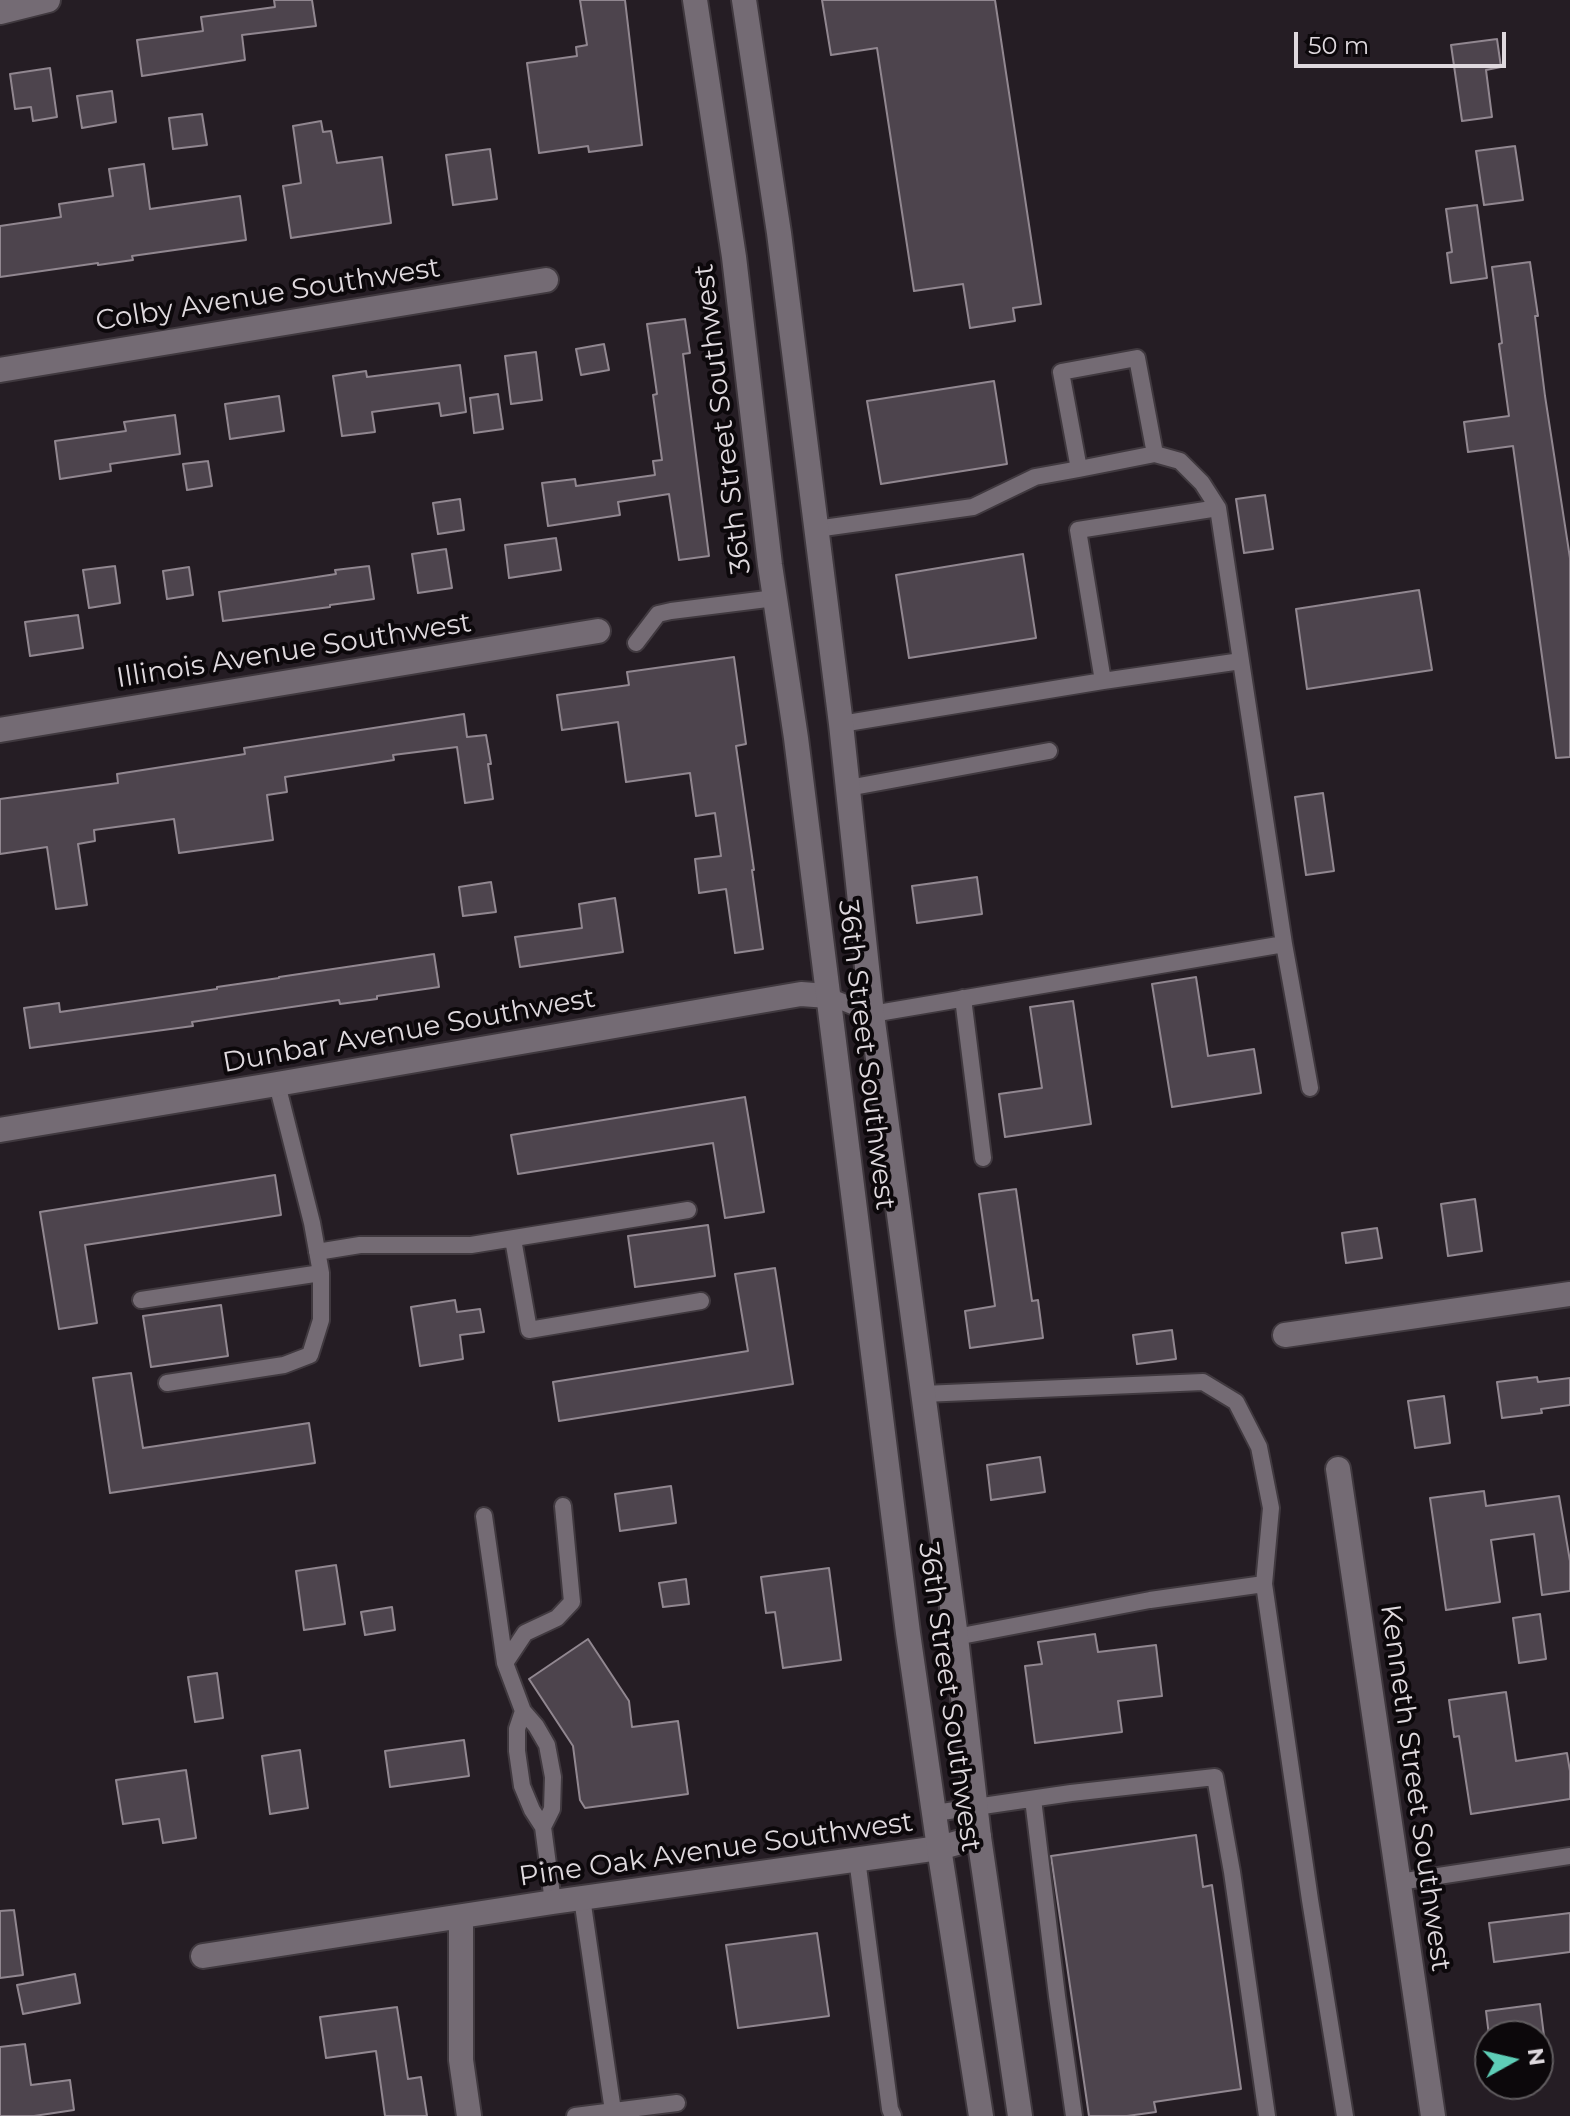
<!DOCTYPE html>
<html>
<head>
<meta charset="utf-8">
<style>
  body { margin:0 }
  #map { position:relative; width:1570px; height:2116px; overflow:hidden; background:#251d24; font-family:Montserrat,sans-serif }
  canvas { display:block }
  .north { position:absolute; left:1474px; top:2020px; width:80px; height:80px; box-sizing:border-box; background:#0c080b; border:2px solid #605c5f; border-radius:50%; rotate:82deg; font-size:22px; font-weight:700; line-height:32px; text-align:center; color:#dfd9de }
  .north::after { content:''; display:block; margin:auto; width:28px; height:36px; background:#5eceb7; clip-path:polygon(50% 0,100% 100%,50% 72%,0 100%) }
  .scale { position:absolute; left:1294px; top:32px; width:212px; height:36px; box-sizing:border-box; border:4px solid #dfd9de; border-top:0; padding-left:10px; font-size:24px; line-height:28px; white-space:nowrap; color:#dfd9de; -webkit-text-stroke:6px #0c080b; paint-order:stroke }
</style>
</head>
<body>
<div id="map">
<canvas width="1570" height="2116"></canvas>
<div class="north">N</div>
<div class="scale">50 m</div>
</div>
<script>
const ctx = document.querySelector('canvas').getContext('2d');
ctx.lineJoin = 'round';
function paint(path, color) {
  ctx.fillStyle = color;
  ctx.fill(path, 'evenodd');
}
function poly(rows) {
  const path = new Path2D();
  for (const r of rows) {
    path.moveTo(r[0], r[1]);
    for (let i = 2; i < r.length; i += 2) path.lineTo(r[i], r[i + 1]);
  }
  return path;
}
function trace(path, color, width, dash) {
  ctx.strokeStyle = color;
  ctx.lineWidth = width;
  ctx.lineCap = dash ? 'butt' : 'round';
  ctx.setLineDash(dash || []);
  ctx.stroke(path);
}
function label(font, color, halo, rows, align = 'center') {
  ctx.font = font + ' Montserrat,sans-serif';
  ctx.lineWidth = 8;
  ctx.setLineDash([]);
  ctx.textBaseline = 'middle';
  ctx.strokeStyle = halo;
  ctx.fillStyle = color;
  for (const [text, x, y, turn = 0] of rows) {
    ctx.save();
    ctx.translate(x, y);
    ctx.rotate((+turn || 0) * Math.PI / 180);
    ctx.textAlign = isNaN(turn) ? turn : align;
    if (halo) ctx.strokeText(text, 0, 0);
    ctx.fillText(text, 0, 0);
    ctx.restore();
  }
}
const building = poly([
  [274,0,312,0,316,26,242,35,245,60,142,76,137,40,203,31,201,17,275,7,274,0],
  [580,0,625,0,642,145,589,152,588,146,539,153,527,63,577,56,576,47,587,45,580,0],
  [822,0,995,0,1041,304,1013,308,1015,321,970,328,963,284,914,291,877,48,831,55,822,0],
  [1497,39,1501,67,1486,70,1492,117,1462,121,1451,45,1497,39],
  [50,68,57,117,33,121,31,107,15,109,10,74,50,68],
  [112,91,116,122,82,128,77,96,112,91],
  [202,114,207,145,173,149,169,118,202,114],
  [321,121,323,132,331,131,337,163,382,157,391,223,291,238,283,186,301,183,293,126,321,121],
  [1515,146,1523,200,1484,205,1476,151,1515,146],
  [490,149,497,199,453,205,446,155,490,149],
  [144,164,150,209,240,196,246,240,132,256,133,260,98,265,98,263,0,277,0,226,61,217,59,204,113,196,109,169,144,164],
  [1477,205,1487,278,1451,283,1447,253,1452,252,1446,209,1477,205],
  [1530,262,1538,316,1535,316,1545,396,1570,558,1570,757,1556,758,1513,446,1468,452,1464,422,1509,416,1499,344,1502,343,1492,267,1530,262],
  [685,319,690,353,683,354,709,556,679,560,669,494,618,502,620,515,548,526,542,483,575,479,576,486,655,475,653,461,662,460,653,395,657,394,647,324,685,319],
  [604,344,609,370,581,375,576,349,604,344],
  [536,352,542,400,511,404,505,356,536,352],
  [460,365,466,412,441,416,439,403,372,412,375,432,342,436,333,376,366,371,367,377,460,365],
  [994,381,1007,464,881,484,867,401,994,381],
  [498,394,503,429,474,433,470,398,498,394],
  [279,396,284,431,230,439,225,404,279,396],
  [175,415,180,454,110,464,111,471,60,479,55,441,126,431,124,422,175,415],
  [208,461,212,486,187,490,183,464,208,461],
  [1265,495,1273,549,1244,553,1236,499,1265,495],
  [460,499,464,530,438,534,433,503,460,499],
  [556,538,561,570,509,578,505,545,556,538],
  [446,549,452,588,418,593,412,554,446,549],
  [1023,554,1036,638,909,658,896,575,1023,554],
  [115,566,120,603,89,608,83,570,115,566],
  [369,566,374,599,330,605,330,607,223,621,219,592,336,574,335,570,369,566],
  [189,567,193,595,167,599,163,571,189,567],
  [1419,590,1432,670,1307,689,1296,609,1419,590],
  [78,615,83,648,30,656,25,622,78,615],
  [734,657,746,744,736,746,754,870,752,870,763,949,735,953,726,889,699,893,695,859,721,856,715,813,696,816,690,773,626,782,618,722,562,730,557,695,629,685,627,672,734,657],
  [464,714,467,737,486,735,491,764,488,764,493,799,465,803,457,747,393,755,394,760,285,777,287,792,267,795,273,840,179,853,174,819,94,830,95,841,78,844,87,905,56,909,47,847,0,854,0,799,118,783,117,774,245,754,244,748,464,714],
  [1323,793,1334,871,1306,875,1295,797,1323,793],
  [977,877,982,914,917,923,912,886,977,877],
  [491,882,496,912,463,916,459,887,491,882],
  [615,898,623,952,520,967,515,937,582,928,579,904,615,898],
  [434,954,439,987,377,996,377,999,340,1004,339,1000,258,1012,192,1022,193,1026,30,1048,24,1008,59,1003,60,1012,217,989,217,987,279,978,279,977,434,954],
  [1196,977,1208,1056,1254,1049,1261,1093,1172,1107,1152,984,1196,977],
  [1073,1001,1091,1124,1005,1137,999,1094,1042,1088,1030,1007,1073,1001],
  [745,1097,764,1212,725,1218,713,1143,518,1174,511,1135,745,1097],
  [275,1175,281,1215,85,1245,97,1323,59,1329,40,1212,275,1175],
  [1016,1189,1032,1301,1038,1300,1043,1338,970,1348,965,1311,995,1306,979,1194,1016,1189],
  [1475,1199,1482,1251,1448,1256,1441,1204,1475,1199],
  [708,1225,715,1276,635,1287,628,1236,708,1225],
  [1377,1228,1382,1258,1346,1263,1342,1233,1377,1228],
  [775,1268,793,1384,559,1421,553,1382,748,1351,735,1274,775,1268],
  [455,1300,457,1312,480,1309,484,1332,460,1335,463,1359,420,1366,411,1307,455,1300],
  [221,1305,228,1356,151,1367,143,1316,221,1305],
  [1172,1330,1176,1359,1137,1364,1133,1335,1172,1330],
  [131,1373,143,1448,309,1423,315,1463,110,1493,93,1378,131,1373],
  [1537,1377,1538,1382,1570,1378,1570,1405,1541,1409,1542,1413,1502,1418,1497,1382,1537,1377],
  [1444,1396,1450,1443,1415,1448,1408,1401,1444,1396],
  [1040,1457,1045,1492,991,1500,987,1465,1040,1457],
  [671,1486,676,1523,620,1531,615,1494,671,1486],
  [1484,1491,1486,1506,1559,1496,1570,1561,1570,1591,1542,1595,1534,1534,1491,1540,1500,1602,1446,1610,1430,1498,1484,1491],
  [336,1565,345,1624,304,1630,296,1571,336,1565],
  [829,1568,841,1660,783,1668,775,1612,766,1613,761,1577,829,1568],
  [686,1579,689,1604,663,1607,659,1583,686,1579],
  [392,1607,395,1630,365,1635,361,1612,392,1607],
  [1540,1614,1546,1659,1519,1663,1513,1618,1540,1614],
  [1095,1634,1098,1652,1156,1645,1162,1696,1118,1701,1122,1732,1035,1743,1025,1666,1042,1664,1038,1642,1095,1634],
  [588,1639,629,1701,632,1727,678,1721,688,1794,585,1808,580,1800,573,1746,529,1679,588,1639],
  [217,1673,223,1718,195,1722,188,1677,217,1673],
  [1506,1692,1516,1761,1567,1753,1570,1771,1570,1799,1471,1814,1459,1736,1454,1737,1449,1700,1506,1692],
  [464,1740,469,1776,390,1787,385,1751,464,1740],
  [300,1750,308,1808,270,1814,262,1756,300,1750],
  [186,1770,196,1838,163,1843,159,1819,123,1824,116,1780,186,1770],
  [1196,1835,1203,1887,1212,1885,1241,2089,1154,2102,1156,2112,1127,2116,1089,2116,1051,1856,1196,1835],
  [14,1910,23,1975,0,1978,0,1911,14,1910],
  [1570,1913,1570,1952,1494,1962,1489,1923,1570,1913],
  [817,1933,829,2016,738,2028,726,1945,817,1933],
  [75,1974,80,2003,23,2014,17,1985,75,1974],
  [1540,2004,1544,2036,1489,2036,1486,2011,1540,2004],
  [397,2007,408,2079,421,2077,427,2116,385,2116,376,2051,326,2058,320,2017,397,2007],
  [25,2044,31,2085,70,2080,74,2110,34,2116,0,2116,0,2047,25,2044]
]);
paint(building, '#4d444d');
trace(building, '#918790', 2);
const lane = poly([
  [1155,454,1180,461,1202,483,1218,508],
  [816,529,973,507,1035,477,1079,469,1155,454,1137,358,1061,372,1079,469],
  [636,643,658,614,671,611,775,598],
  [1241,661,1284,944],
  [841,724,1103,681,1241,661,1218,508,1078,530,1103,681],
  [848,788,1049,751],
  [828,996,872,1014,1284,944,1310,1088],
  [963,998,983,1158],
  [513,1239,529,1330,701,1301],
  [317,1252,360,1245,471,1245,688,1210],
  [141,1300,321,1273],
  [167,1383,284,1365,310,1355,321,1320,321,1273,312,1223,277,1084],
  [923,1394,1203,1382,1236,1402,1259,1447,1271,1508,1264,1584],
  [484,1516,505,1663,523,1711],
  [956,1637,1150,1600,1264,1584,1310,1900,1345,2116],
  [505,1663,525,1633,557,1618,572,1602,563,1506],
  [1033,1799,1057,1996,1074,2116],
  [935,1813,1071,1793,1215,1777,1232,1872,1267,2116],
  [543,1827,552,1809,553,1777,547,1745,536,1726,523,1711,517,1729,517,1751,522,1786,532,1810,543,1827,553,1902],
  [857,1859,890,2109,893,2116],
  [1399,1882,1570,1856],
  [582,1898,613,2111],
  [575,2116,677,2103]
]);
const street = poly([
  [0,12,48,0],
  [0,370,546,280],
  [0,730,598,631],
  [0,1130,277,1084,801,994,828,996],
  [1285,1335,1570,1294],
  [1338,1469,1433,2116],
  [461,1918,461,2060,469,2116],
  [203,1956,553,1902,939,1848,979,1837]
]);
const secondary = poly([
  [695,0,734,257,770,565,796,738,908,1633,939,1848,981,2116],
  [744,0,779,233,841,724,872,1014,956,1637,979,1837,1020,2116]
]);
trace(lane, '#40393f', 20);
trace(street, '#40393f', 28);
trace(secondary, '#40393f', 28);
trace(lane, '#746b74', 16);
trace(street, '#746b74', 24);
trace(secondary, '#746b74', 24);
label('28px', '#dfd9de', '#0c080b', [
  ["Colby Avenue Southwest",268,295,-9],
  ["36th Street Southwest",723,419,-97],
  ["Illinois Avenue Southwest",294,651,-9],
  ["Dunbar Avenue Southwest",409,1031,-10],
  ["36th Street Southwest",866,1055,83],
  ["36th Street Southwest",949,1697,82],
  ["Kenneth Street Southwest",1415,1788,82],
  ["Pine Oak Avenue Southwest",716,1850,-8]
]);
</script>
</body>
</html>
